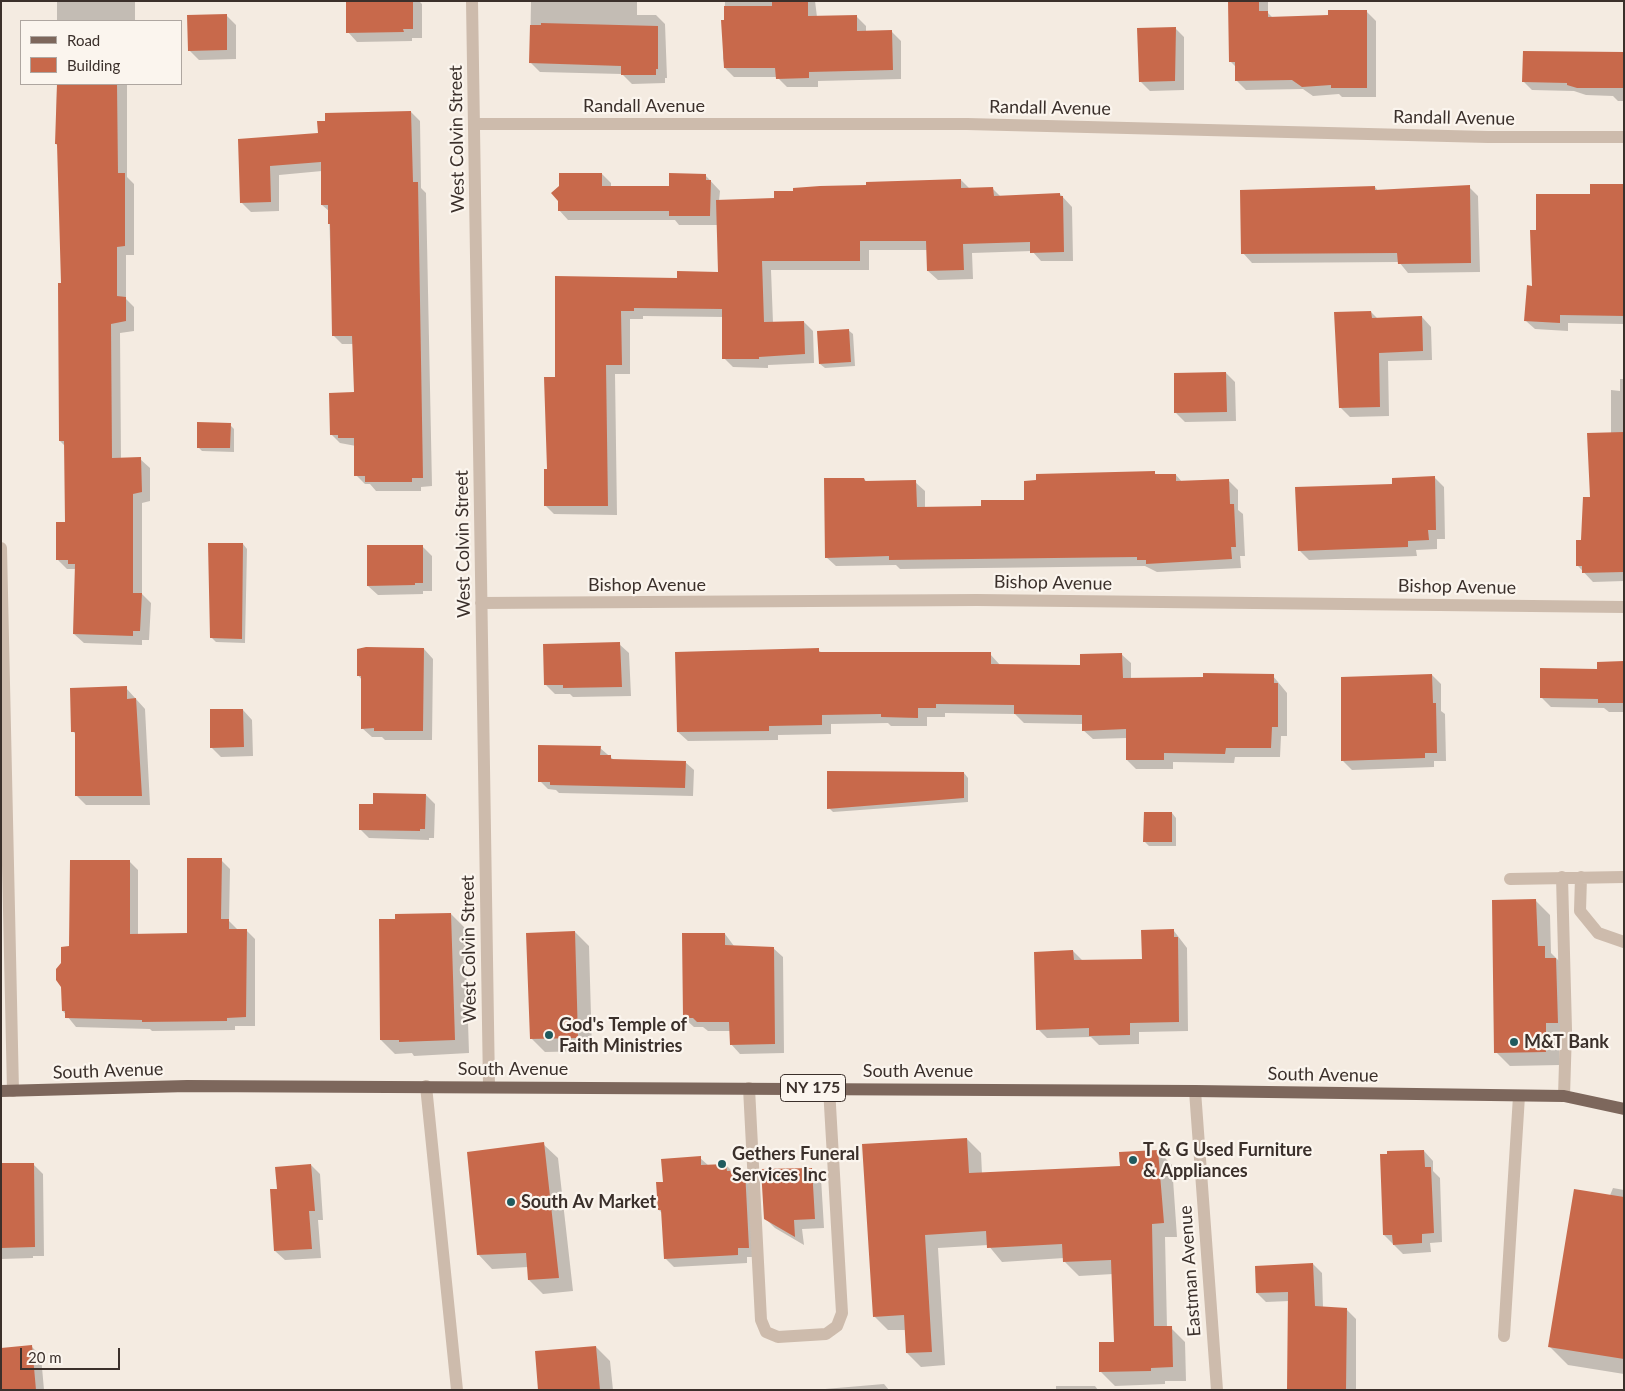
<!DOCTYPE html>
<html>
<head>
<meta charset="utf-8">
<style>
  body { margin:0 }
  #map { position:relative; width:1625px; height:1391px; overflow:hidden; background:#f4ebe1; font-family:Lato,sans-serif }
  canvas { display:block }
  .frame { position:absolute; inset:0; border:2px solid #3b302b; pointer-events:none }
  .legend { position:absolute; left:20px; top:20px; width:162px; height:65px; box-sizing:border-box; background:#fbf5ee; border:1px solid #aea6a0; margin:0; padding:6px 9px; list-style:none; font-size:15px; color:#3b302b }
  .legend li { display:flex; align-items:center; gap:10px; height:25px }
  .legend b { width:25px; border:1px solid #aea6a0 }
  .scale { position:absolute; left:20px; top:1348px; width:100px; height:22px; box-sizing:border-box; border:2px solid #3b302b; border-top:0; padding-left:6px; font-size:15px; line-height:18px; white-space:nowrap; color:#3b302b; -webkit-text-stroke:4px #fbf5ee; paint-order:stroke }
</style>
</head>
<body>
<div id="map">
<canvas width="1625" height="1391"></canvas>
<div class="frame"></div>
<ul class="legend">
<li><b style="height:6px;background:#7d675c"></b>Road</li>
<li><b style="height:14px;background:#c8694b"></b>Building</li>
</ul>
<div class="scale">20 m</div>
</div>
<script>
const ctx = document.querySelector('canvas').getContext('2d');
ctx.lineJoin = 'round';
function paint(path, color) {
  ctx.fillStyle = color;
  ctx.fill(path, 'evenodd');
}
function poly(rows) {
  const path = new Path2D();
  for (const r of rows) {
    path.moveTo(r[0], r[1]);
    for (let i = 2; i < r.length; i += 2) path.lineTo(r[i], r[i + 1]);
  }
  return path;
}
function trace(path, color, width, dash) {
  ctx.strokeStyle = color;
  ctx.lineWidth = width;
  ctx.lineCap = dash ? 'butt' : 'round';
  ctx.setLineDash(dash || []);
  ctx.stroke(path);
}
function label(font, color, halo, rows, align = 'center') {
  ctx.font = font + ' Lato,sans-serif';
  ctx.lineWidth = 4.5;
  ctx.setLineDash([]);
  ctx.textBaseline = 'middle';
  ctx.strokeStyle = halo;
  ctx.fillStyle = color;
  for (const [text, x, y, turn = 0] of rows) {
    ctx.save();
    ctx.translate(x, y);
    ctx.rotate((+turn || 0) * Math.PI / 180);
    ctx.textAlign = isNaN(turn) ? turn : align;
    if (halo) ctx.strokeText(text, 0, 0);
    ctx.fillText(text, 0, 0);
    ctx.restore();
  }
}
paint(poly([
  [57,1,135,1,135,21,57,21],
  [357,1,419,1,422,4,422,38,412,38,412,41,357,42,348,32],
  [531,1,637,1,637,15,656,15,665,24,667,78,665,78,665,83,632,84,622,74,540,72,530,62],
  [725,1,815,1,817,17,857,17,866,26,866,32,892,32,901,41,901,79,818,81,818,87,787,87,777,77,734,77,725,68,723,58],
  [1229,1,1268,1,1268,13,1273,18,1329,16,1366,11,1376,21,1376,97,1342,97,1339,94,1313,96,1303,89,1246,90,1237,81,1237,68,1230,61],
  [226,15,236,25,236,59,199,60,189,50],
  [1175,28,1184,37,1184,90,1150,91,1140,81],
  [1624,53,1624,101,1618,101,1613,96,1586,95,1574,91,1532,90,1523,81],
  [57,84,127,84,127,177,134,184,134,255,126,255,126,299,134,307,134,331,120,333,121,459,140,459,150,468,150,501,142,503,142,594,151,603,149,640,142,640,142,645,84,643,74,634,76,569,67,569,58,560,67,523,65,446,60,441,62,285,58,146,56,144],
  [411,112,420,121,421,188,426,193,432,486,421,487,421,491,376,491,370,484,365,484,356,475,356,446,340,443,331,434,355,394,354,344,342,344,333,335,329,211,322,205,322,171,279,175,279,211,251,212,242,203,240,140,319,134],
  [602,174,611,183,611,187,670,187,706,176,720,191,719,201,775,199,961,180,970,189,993,189,1001,197,1060,194,1072,207,1073,261,1041,261,1032,251,972,253,973,279,938,280,928,271,928,250,869,250,869,270,771,270,773,323,804,322,813,331,814,363,768,365,768,368,733,367,724,358,724,317,643,316,643,319,630,319,630,374,615,374,617,515,554,514,545,505,556,378,556,277,678,279,719,273,718,225,679,225,675,220,568,220,559,210],
  [1624,185,1624,324,1568,323,1568,331,1535,329,1526,321,1533,287,1537,231,1591,195],
  [1375,187,1378,191,1469,187,1478,196,1480,272,1408,273,1399,262,1252,263,1243,253],
  [1371,312,1378,319,1422,317,1431,327,1432,360,1388,361,1389,416,1350,417,1340,407],
  [848,330,853,334,855,366,825,368,820,364],
  [1226,373,1235,382,1236,421,1185,422,1176,413],
  [1620,379,1624,379,1624,581,1593,582,1578,566,1591,498,1611,434,1611,390,1620,391],
  [230,425,234,429,234,452,202,451,198,447],
  [1154,472,1157,476,1176,475,1182,482,1228,480,1238,490,1238,510,1243,514,1245,556,1240,556,1241,568,1157,572,1145,566,900,569,896,565,836,566,826,557,864,479,868,483,915,482,925,491,925,508,982,508,1025,501],
  [1434,477,1444,487,1445,539,1437,539,1437,549,1416,550,1417,556,1309,560,1300,551,1393,485],
  [243,544,247,549,245,643,216,642,211,637],
  [422,546,432,556,432,591,423,591,423,594,378,595,368,586],
  [619,644,629,653,631,696,573,697,570,694,555,694,546,685],
  [424,649,433,659,432,740,385,740,382,737,372,737,362,728,362,680,358,675],
  [818,650,822,653,990,654,1000,665,1082,666,1121,654,1131,663,1131,679,1273,676,1287,693,1287,736,1281,736,1280,757,1235,757,1234,763,1173,762,1173,769,1136,769,1127,760,1127,738,1093,739,1083,730,1083,724,1024,723,1015,714,945,713,945,717,927,717,927,726,891,726,888,723,831,724,831,734,778,735,778,740,688,741,678,732],
  [1624,661,1624,712,1609,712,1604,708,1551,707,1542,698],
  [1432,675,1441,684,1441,711,1445,714,1446,761,1434,761,1434,767,1352,770,1343,761],
  [126,688,145,709,150,805,86,805,76,795,76,735,73,731],
  [243,710,252,720,253,756,221,757,211,747],
  [600,748,614,760,685,762,694,770,693,796,559,793,556,790,548,789,540,781],
  [964,773,968,778,968,802,833,812,829,808],
  [426,795,435,804,434,838,429,838,429,840,369,838,360,829,374,805],
  [1172,813,1176,818,1176,846,1149,846,1144,841],
  [221,860,230,869,229,921,237,929,246,930,255,939,255,1026,235,1026,235,1030,152,1031,150,1029,76,1027,63,1011,70,948,129,861,138,870,138,935,189,935],
  [1536,901,1550,915,1551,953,1559,961,1571,1036,1559,1036,1560,1065,1510,1066,1496,1052],
  [451,914,465,928,469,1053,414,1056,412,1053,395,1054,381,1040,396,920],
  [1174,931,1187,948,1188,1031,1139,1032,1139,1044,1099,1045,1091,1037,1047,1038,1038,1029,1073,951,1082,960,1143,960],
  [575,932,589,946,592,1051,545,1052,531,1038],
  [725,934,734,946,773,948,783,957,784,1053,740,1054,731,1044,731,1031,708,1031,703,1027,694,1027,684,1018],
  [967,1139,981,1153,982,1174,1121,1168,1158,1151,1172,1165,1177,1237,1165,1237,1167,1328,1171,1328,1185,1342,1186,1381,1165,1381,1165,1384,1115,1386,1101,1372,1115,1343,1113,1274,1079,1276,1065,1262,1064,1258,1002,1262,988,1245,938,1248,945,1365,921,1367,907,1353,906,1330,888,1330,874,1316],
  [543,1144,558,1158,573,1291,543,1294,529,1280,528,1267,492,1269,478,1254],
  [1424,1151,1433,1161,1433,1171,1440,1178,1442,1242,1430,1243,1431,1252,1403,1254,1384,1235],
  [700,1158,709,1166,726,1165,733,1172,745,1171,754,1181,758,1257,747,1257,747,1263,674,1267,665,1258,662,1213,659,1210,664,1183],
  [1,1164,33,1164,43,1174,44,1256,33,1256,33,1258,1,1259],
  [311,1165,320,1174,323,1220,318,1220,321,1258,285,1260,275,1251,278,1190],
  [811,1169,821,1178,824,1228,802,1229,804,1245,775,1228,765,1218],
  [1613,1188,1624,1190,1624,1374,1568,1365,1549,1346],
  [1313,1264,1322,1273,1323,1308,1347,1310,1356,1319,1356,1390,1288,1390,1289,1301,1266,1302,1257,1293],
  [32,1347,41,1356,44,1390,1,1390],
  [596,1347,610,1361,613,1390,540,1390],
  [884,1384,889,1390,825,1390,825,1389],
  [1056,1386,1095,1386,1098,1390,1056,1390]
]), '#0003');
paint(poly([
  [346,1,413,1,413,29,403,29,404,32,346,33],
  [772,1,808,1,808,16,857,15,857,31,892,30,893,70,809,72,809,78,776,79,775,68,724,68,721,20,724,20,724,6,772,6],
  [1228,1,1259,1,1259,11,1268,11,1268,17,1328,15,1328,10,1367,10,1367,88,1331,88,1331,85,1302,87,1292,80,1235,81,1235,62,1229,62],
  [227,14,227,50,188,51,187,15],
  [541,23,658,26,658,69,656,69,656,75,621,75,621,66,529,63,530,25,541,25],
  [1176,27,1175,81,1139,82,1137,28],
  [1523,51,1624,52,1624,88,1577,88,1567,85,1567,83,1522,82],
  [57,84,117,84,118,173,125,173,125,246,117,247,117,296,126,297,126,321,111,324,112,458,141,457,142,492,133,494,133,593,142,593,140,631,133,631,133,636,73,634,75,564,68,564,68,560,56,560,56,522,65,522,64,441,59,441,58,283,61,283,57,144,55,144],
  [411,111,413,182,418,182,423,478,412,478,412,482,365,482,365,476,354,476,354,438,338,438,338,435,330,435,329,393,354,392,352,336,332,336,330,224,328,224,328,205,321,205,321,162,270,166,271,202,240,203,238,139,318,133,317,121,325,121,325,113],
  [559,173,602,173,602,186,669,186,669,173,706,174,706,180,711,180,710,216,669,216,669,211,558,211,558,201,551,193,559,186],
  [961,179,961,188,993,187,994,196,1060,193,1060,196,1063,196,1064,252,1030,253,1030,242,963,244,964,270,927,271,926,241,860,241,860,261,762,261,764,322,804,321,805,354,759,357,759,359,722,359,722,309,634,308,634,311,621,311,622,365,606,365,608,506,544,506,544,469,547,469,544,377,555,377,555,276,677,278,677,271,718,272,716,200,774,198,774,191,793,191,793,188,820,186,866,185,866,182],
  [1590,184,1624,184,1624,316,1560,315,1560,323,1524,321,1527,285,1532,286,1530,230,1536,230,1536,194,1590,194],
  [1470,185,1471,263,1398,264,1397,253,1241,254,1240,190,1375,186,1375,190],
  [1371,311,1372,318,1422,316,1423,351,1379,353,1380,407,1339,408,1334,312],
  [849,329,851,362,819,364,817,331],
  [1226,372,1227,412,1174,413,1174,373],
  [197,422,231,423,230,448,197,448],
  [1624,432,1624,572,1582,573,1582,566,1576,566,1576,540,1581,540,1583,497,1590,497,1587,433],
  [1155,471,1155,474,1176,474,1176,481,1229,479,1230,504,1234,504,1236,547,1231,547,1232,559,1146,564,1146,560,1137,560,1137,557,889,560,889,556,825,558,824,478,864,478,865,481,916,480,917,507,981,506,981,500,1024,500,1024,481,1036,480,1036,474],
  [1435,476,1436,530,1428,530,1429,540,1408,541,1408,547,1298,551,1295,487,1392,484,1392,478],
  [208,543,243,543,242,639,210,638],
  [367,545,423,545,423,583,415,583,415,585,367,586],
  [620,642,622,687,563,688,563,685,544,685,543,644],
  [366,647,424,648,423,731,374,731,374,728,361,729,361,676,357,676,357,649],
  [819,648,819,652,991,652,991,664,1080,665,1080,654,1122,653,1123,678,1203,677,1203,673,1274,674,1274,683,1278,683,1278,727,1272,727,1271,748,1226,748,1225,754,1164,753,1164,760,1126,760,1126,729,1082,731,1082,715,1014,714,1014,705,936,704,936,708,918,708,918,718,881,717,881,714,822,715,822,725,769,726,769,731,677,732,675,652],
  [1624,661,1624,703,1598,703,1598,699,1540,698,1540,668,1597,669,1597,662],
  [1432,674,1433,703,1436,703,1437,753,1425,753,1425,758,1341,761,1341,677],
  [127,686,127,699,136,698,142,796,75,796,75,732,71,732,70,688],
  [210,709,243,709,244,747,210,748],
  [538,745,601,746,600,755,611,755,611,759,686,761,685,788,550,785,550,782,538,782],
  [827,771,964,772,964,798,827,809],
  [373,793,426,794,425,829,420,829,420,831,359,830,359,804,373,804],
  [1144,812,1172,812,1172,842,1143,842],
  [187,858,222,858,221,919,229,919,229,929,247,929,246,1017,227,1018,227,1021,142,1022,142,1020,65,1018,65,1011,62,1011,61,987,56,980,56,969,61,963,61,947,69,946,70,860,130,860,130,934,187,933],
  [1536,899,1538,946,1545,946,1545,958,1556,958,1558,1023,1546,1023,1546,1052,1494,1053,1492,900],
  [451,913,455,1040,399,1042,399,1040,380,1040,379,919,395,919,395,914],
  [1174,929,1174,937,1178,937,1179,1022,1130,1023,1130,1035,1089,1036,1089,1028,1036,1030,1034,952,1073,950,1074,960,1142,959,1141,930],
  [575,931,578,1038,530,1039,526,933],
  [682,933,725,933,725,945,774,947,775,1044,730,1045,729,1022,697,1022,693,1018,683,1018],
  [967,1138,969,1173,1120,1166,1119,1152,1158,1150,1164,1223,1152,1224,1154,1326,1172,1326,1173,1367,1151,1368,1151,1371,1099,1372,1099,1342,1114,1342,1111,1260,1063,1262,1062,1244,987,1248,986,1231,925,1235,932,1352,906,1353,904,1315,873,1317,862,1144],
  [544,1142,559,1278,528,1280,526,1253,477,1255,467,1152],
  [1424,1150,1425,1167,1431,1167,1434,1233,1422,1234,1422,1243,1393,1245,1392,1235,1383,1235,1380,1154,1387,1154,1387,1151],
  [701,1156,701,1165,726,1164,727,1171,745,1170,749,1248,738,1248,738,1255,664,1259,661,1210,658,1210,656,1182,663,1182,661,1159],
  [1,1163,34,1163,35,1247,1,1248],
  [311,1164,315,1211,309,1211,312,1249,274,1251,270,1189,277,1189,275,1167],
  [812,1168,815,1219,794,1220,795,1237,764,1219,761,1169],
  [1574,1189,1624,1197,1624,1359,1548,1347],
  [1313,1263,1315,1306,1347,1308,1346,1390,1287,1390,1288,1292,1256,1293,1255,1266],
  [32,1345,36,1390,1,1390,1,1348],
  [596,1346,600,1390,538,1390,535,1351]
]), '#c8694b');
trace(poly([
  [1562,877,1566,1030,1564,1096],
  [1581,877,1580,911,1598,933,1624,942],
  [1510,879,1624,877],
  [749,1088,761,1320,766,1332,778,1337,826,1334,837,1326,842,1313,829,1088],
  [1504,1336,1519,1096]
]), '#cdbbac', 12);
trace(poly([
  [472,1,489,1086],
  [474,124,967,124,1488,137,1624,137],
  [1,548,13,1091],
  [481,603,977,600,1624,607],
  [426,1086,457,1390],
  [1195,1091,1217,1390]
]), '#cdbbac', 12);
trace(poly([
  [1,1091,187,1086,1195,1091,1564,1096,1624,1109]
]), '#7d675c', 12);
for (const [x, y, r, color] of [
  [549,1035,5,"#1f5a5e"],
  [1514,1042,5,"#1f5a5e"],
  [1133,1160,5,"#1f5a5e"],
  [722,1164,5,"#1f5a5e"],
  [511,1202,5,"#1f5a5e"]
]) {
  const dot = new Path2D();
  dot.arc(x, y, r, 0, 2 * Math.PI);
  ctx.fillStyle = color;
  ctx.fill(dot);
  trace(dot, '#fbf5ee', 2);
}
for (const [x, y, w] of [
  [813,1088,65]
]) {
  const box = new Path2D();
  box.roundRect(x - w / 2, y - 13.5, w, 27, 4);
  ctx.fillStyle = '#fbf5ee';
  ctx.fill(box);
  trace(box, '#3b302b', 1);
}
label('bold 16px', '#3b302b', null, [
  ["NY 175",813,1088]
]);
label('18px', '#3b302b', '#fbf5ee', [
  ["Randall Avenue",644,106],
  ["Randall Avenue",1050,108,1],
  ["Randall Avenue",1454,118,1],
  ["West Colvin Street",457,139,-91],
  ["West Colvin Street",463,544,-91],
  ["Bishop Avenue",1053,583,1],
  ["Bishop Avenue",647,585],
  ["Bishop Avenue",1457,587,1],
  ["West Colvin Street",469,949,-91],
  ["South Avenue",513,1069],
  ["South Avenue",108,1071,-2],
  ["South Avenue",918,1071],
  ["South Avenue",1323,1075,1],
  ["Eastman Avenue",1190,1271,-94]
]);
label('bold 18px', '#3b302b', '#fbf5ee', [
  ["God's Temple of",559,1025],
  ["Faith Ministries",559,1046],
  ["M&T Bank",1524,1042],
  ["T & G Used Furniture",1143,1150],
  ["& Appliances",1143,1171],
  ["Gethers Funeral",732,1154],
  ["Services Inc",732,1175],
  ["South Av Market",521,1202]
], 'left');
</script>
</body>
</html>
